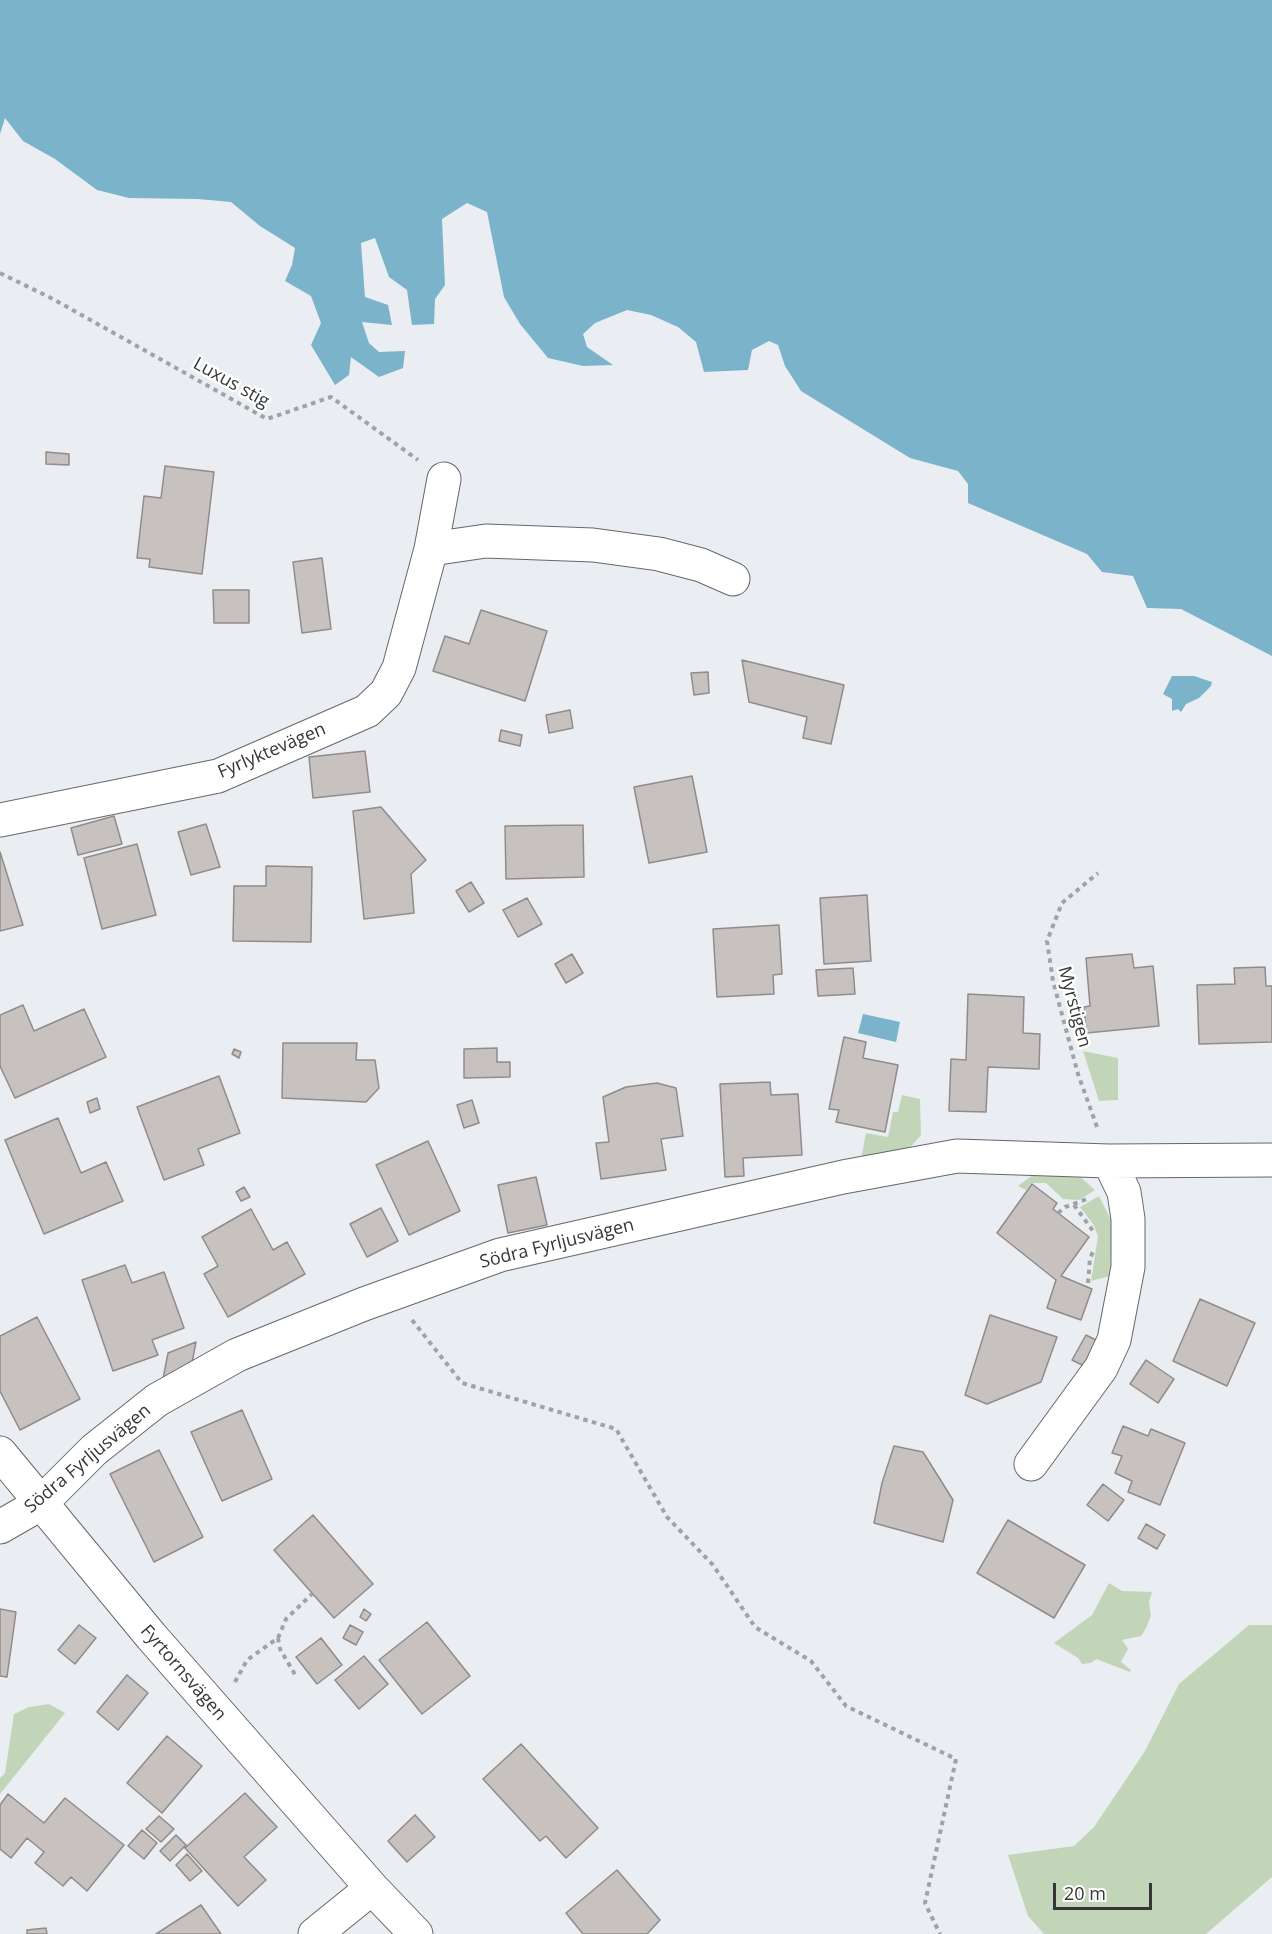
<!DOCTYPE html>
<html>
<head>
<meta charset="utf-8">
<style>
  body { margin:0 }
  #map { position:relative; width:1272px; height:1934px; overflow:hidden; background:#eaedf2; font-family:"Open Sans",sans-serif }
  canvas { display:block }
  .scale { position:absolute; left:1053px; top:1883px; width:99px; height:27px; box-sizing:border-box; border:3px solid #353638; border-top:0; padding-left:8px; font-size:18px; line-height:21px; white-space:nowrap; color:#353638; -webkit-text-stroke:4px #fff; paint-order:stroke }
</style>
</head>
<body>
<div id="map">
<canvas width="1272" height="1934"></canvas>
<div class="scale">20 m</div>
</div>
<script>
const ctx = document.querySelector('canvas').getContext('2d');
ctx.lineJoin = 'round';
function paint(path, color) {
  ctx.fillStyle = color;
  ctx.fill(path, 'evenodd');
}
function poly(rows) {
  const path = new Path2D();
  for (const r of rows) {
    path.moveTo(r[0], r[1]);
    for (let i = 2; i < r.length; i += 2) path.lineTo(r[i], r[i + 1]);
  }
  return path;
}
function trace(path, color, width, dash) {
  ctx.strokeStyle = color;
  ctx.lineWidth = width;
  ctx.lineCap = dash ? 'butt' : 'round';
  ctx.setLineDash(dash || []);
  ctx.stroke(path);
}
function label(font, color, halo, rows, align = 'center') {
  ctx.font = font + ' "Open Sans",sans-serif';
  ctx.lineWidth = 5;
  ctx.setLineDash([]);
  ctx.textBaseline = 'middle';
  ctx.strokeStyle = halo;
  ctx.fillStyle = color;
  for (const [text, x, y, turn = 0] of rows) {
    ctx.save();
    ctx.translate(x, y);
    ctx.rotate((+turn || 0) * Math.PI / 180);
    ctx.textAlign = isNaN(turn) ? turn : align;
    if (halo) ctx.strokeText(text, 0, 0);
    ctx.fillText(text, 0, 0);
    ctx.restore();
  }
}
paint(poly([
  [1083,1051,1118,1058,1118,1100,1099,1101],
  [902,1095,920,1099,921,1135,908,1150,861,1159,866,1133,888,1137,893,1112,898,1112],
  [1077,1174,1095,1190,1079,1200,1063,1199,1046,1183,1031,1183,1026,1190,1018,1186,1033,1175],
  [1099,1196,1113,1224,1110,1276,1091,1281,1098,1236,1093,1224,1080,1207],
  [1109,1583,1122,1591,1152,1592,1149,1602,1151,1616,1146,1628,1141,1636,1122,1640,1128,1649,1121,1662,1131,1670,1130,1672,1096,1659,1091,1663,1082,1664,1078,1658,1054,1643,1092,1615],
  [1249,1625,1272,1625,1272,1877,1206,1934,1044,1934,1028,1916,1008,1855,1074,1846,1094,1827,1145,1751,1179,1684],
  [49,1704,65,1713,0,1794,0,1778,5,1773,14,1714,29,1707]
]), '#c3d5b9');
paint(poly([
  [0,0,1272,0,1272,656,1181,609,1147,608,1133,576,1102,572,1087,554,968,503,968,484,958,471,910,458,801,391,785,366,778,345,769,341,752,350,748,370,704,372,696,342,678,327,651,315,627,310,595,323,583,334,587,347,613,365,583,366,548,358,520,324,504,297,487,212,467,203,442,219,445,285,435,299,434,324,412,325,407,290,389,277,375,238,361,243,365,297,388,305,392,325,362,322,369,343,379,352,405,351,403,368,379,377,351,357,349,375,335,385,311,345,321,323,311,296,285,281,292,265,295,248,260,226,231,202,198,199,129,198,97,190,55,159,23,141,5,118,0,134],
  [1172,676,1194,676,1212,682,1211,686,1199,698,1186,704,1181,712,1178,709,1172,711,1172,699,1163,694],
  [863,1014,900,1022,896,1042,858,1033]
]), '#7bb3cb');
const building = poly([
  [46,452,69,454,69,465,46,464,46,452],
  [165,466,214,472,202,574,149,567,150,559,137,558,144,496,161,498,165,466],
  [322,558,331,629,302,633,293,562,322,558],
  [213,590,249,590,249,623,214,623,213,590],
  [481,610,547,631,525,701,433,671,445,636,469,644,481,610],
  [742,660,844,685,831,744,803,738,807,717,749,702,742,660],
  [708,672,709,693,694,695,691,673,708,672],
  [570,710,573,728,549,733,546,715,570,710],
  [501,730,522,735,520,746,499,741,501,730],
  [365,751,370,792,313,798,309,757,365,751],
  [692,776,707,852,649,863,634,787,692,776],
  [381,807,426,860,411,874,414,913,364,919,353,811,381,807],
  [114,816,122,844,78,855,71,828,114,816],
  [206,824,220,867,191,875,178,832,206,824],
  [583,825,584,877,506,879,505,826,583,825],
  [137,844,156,915,102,929,84,858,137,844],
  [0,852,23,925,0,931,0,852],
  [266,866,312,867,311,942,233,941,234,886,266,886,266,866],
  [471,882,484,903,469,912,456,891,471,882],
  [867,895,871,961,824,964,820,898,867,895],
  [527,898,542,924,518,937,503,910,527,898],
  [779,925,782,974,773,975,774,994,717,997,713,929,779,925],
  [572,954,583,973,566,983,555,964,572,954],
  [1132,954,1134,968,1153,966,1159,1026,1086,1033,1084,1007,1090,1006,1086,958,1132,954],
  [1265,967,1266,986,1272,986,1272,1042,1199,1044,1197,985,1235,984,1234,968,1265,967],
  [853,968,855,994,818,996,816,970,853,968],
  [968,994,1024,997,1023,1033,1040,1034,1039,1069,988,1067,986,1112,949,1111,951,1059,966,1060,968,994],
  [23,1005,34,1031,84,1009,106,1057,15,1098,0,1066,0,1015,23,1005],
  [844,1037,866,1042,863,1058,898,1065,885,1132,836,1122,839,1110,829,1109,844,1037],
  [283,1043,357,1043,356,1060,375,1060,379,1088,366,1102,282,1098,283,1043],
  [497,1048,497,1062,510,1062,510,1077,464,1078,464,1049,497,1048],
  [234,1049,241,1052,239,1058,232,1054,234,1049],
  [219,1076,240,1133,198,1149,204,1165,164,1180,137,1107,219,1076],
  [770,1082,771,1095,798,1094,802,1155,743,1158,744,1176,725,1177,720,1084,770,1082],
  [657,1083,676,1088,683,1136,661,1139,666,1170,601,1179,596,1143,609,1142,603,1097,626,1087,657,1083],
  [97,1098,100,1109,90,1113,87,1102,97,1098],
  [472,1100,479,1123,464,1128,457,1105,472,1100],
  [58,1118,81,1173,106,1162,123,1201,44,1234,5,1140,58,1118],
  [428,1141,460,1211,409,1235,376,1165,428,1141],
  [536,1177,547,1225,508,1233,498,1185,536,1177],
  [1032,1184,1057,1203,1053,1209,1089,1237,1061,1276,1092,1289,1081,1320,1047,1308,1056,1280,997,1233,1032,1184],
  [244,1187,250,1197,241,1201,236,1192,244,1187],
  [381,1208,398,1241,367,1257,350,1224,381,1208],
  [251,1209,273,1250,287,1242,305,1274,228,1317,204,1274,218,1266,202,1237,251,1209],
  [125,1265,132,1283,164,1272,184,1328,152,1340,158,1355,113,1371,82,1280,125,1265],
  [1200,1299,1255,1323,1227,1386,1173,1361,1200,1299],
  [990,1315,1057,1337,1041,1382,987,1404,965,1395,990,1315],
  [37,1317,80,1399,20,1430,0,1391,0,1336,37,1317],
  [1086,1335,1098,1341,1084,1366,1072,1360,1086,1335],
  [196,1342,191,1368,163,1379,168,1353,196,1342],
  [1146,1360,1174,1379,1158,1403,1130,1384,1146,1360],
  [242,1410,272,1479,222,1501,191,1432,242,1410],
  [1123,1426,1148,1436,1151,1429,1185,1443,1160,1505,1128,1492,1132,1481,1115,1473,1122,1456,1112,1453,1123,1426],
  [894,1446,923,1452,953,1500,943,1542,874,1523,882,1483,894,1446],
  [159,1450,203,1537,154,1562,110,1474,159,1450],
  [1103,1484,1124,1500,1108,1521,1087,1505,1103,1484],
  [313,1515,373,1584,334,1618,274,1550,313,1515],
  [1008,1520,1085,1565,1054,1618,977,1573,1008,1520],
  [1146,1524,1165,1535,1157,1549,1138,1538,1146,1524],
  [0,1609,16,1612,7,1677,0,1676,0,1609],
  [364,1609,371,1614,366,1621,360,1617,364,1609],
  [427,1622,470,1676,422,1714,379,1660,427,1622],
  [79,1625,96,1638,75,1664,58,1650,79,1625],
  [350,1625,363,1632,356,1645,343,1638,350,1625],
  [321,1638,342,1665,317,1684,296,1657,321,1638],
  [364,1656,388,1684,359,1709,335,1680,364,1656],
  [127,1675,148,1693,118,1730,97,1712,127,1675],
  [167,1736,202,1766,162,1813,127,1783,167,1736],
  [521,1744,598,1828,566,1858,546,1836,540,1841,483,1779,521,1744],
  [245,1793,277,1827,244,1857,266,1880,238,1906,185,1848,245,1793],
  [8,1794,44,1823,65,1798,124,1845,87,1891,71,1877,63,1886,35,1863,44,1852,27,1838,11,1858,0,1849,0,1805,8,1794],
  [415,1815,435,1837,407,1862,388,1841,415,1815],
  [159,1816,174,1829,161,1842,146,1829,159,1816],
  [142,1830,157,1843,144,1859,128,1846,142,1830],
  [176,1835,186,1845,170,1861,160,1851,176,1835],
  [187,1854,202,1871,190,1881,176,1865,187,1854],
  [617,1870,660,1920,647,1934,583,1934,566,1913,617,1870],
  [201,1905,221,1934,156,1934,201,1905],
  [46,1928,47,1934,27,1934,27,1930,46,1928]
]);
paint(building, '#c7c2bf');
trace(building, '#918c89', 1.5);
const minor = poly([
  [431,549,486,541,593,545,659,554,701,565,733,579],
  [0,820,218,776,367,711,386,693,399,668,431,549,444,479],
  [0,1453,151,1636,372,1888,416,1934],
  [1031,1464,1101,1368,1114,1340,1128,1267,1128,1219,1124,1192,1109,1161],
  [0,1527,40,1504,94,1450,157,1400,237,1355,364,1304,500,1255,843,1177,957,1156,1109,1161,1272,1160],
  [315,1934,372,1888]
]);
trace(minor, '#64676b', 35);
trace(poly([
  [0,273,53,299,267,419,331,397,418,460],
  [1097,1127,1078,1074,1053,981,1047,941,1062,903,1098,873],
  [1074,1205,1093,1231],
  [1058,1213,1065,1207,1090,1198],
  [1088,1283,1090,1258,1094,1250],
  [412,1320,462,1383,616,1429,667,1517,713,1565,755,1627,811,1661,846,1706,956,1759,925,1903,940,1934],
  [278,1638,286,1619,312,1594],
  [235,1682,247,1660,278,1638,280,1649,297,1678]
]), '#a0a2a6', 4, [4.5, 4.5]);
trace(minor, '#fff', 33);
label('18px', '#353638', '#fff', [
  ["Luxus stig",231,383,29],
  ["Fyrlyktevägen",272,751,-23],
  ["Myrstigen",1074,1007,75],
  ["Södra Fyrljusvägen",557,1244,-14],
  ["Södra Fyrljusvägen",88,1459,-40],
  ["Fyrtornsvägen",183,1673,49]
]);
</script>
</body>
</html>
